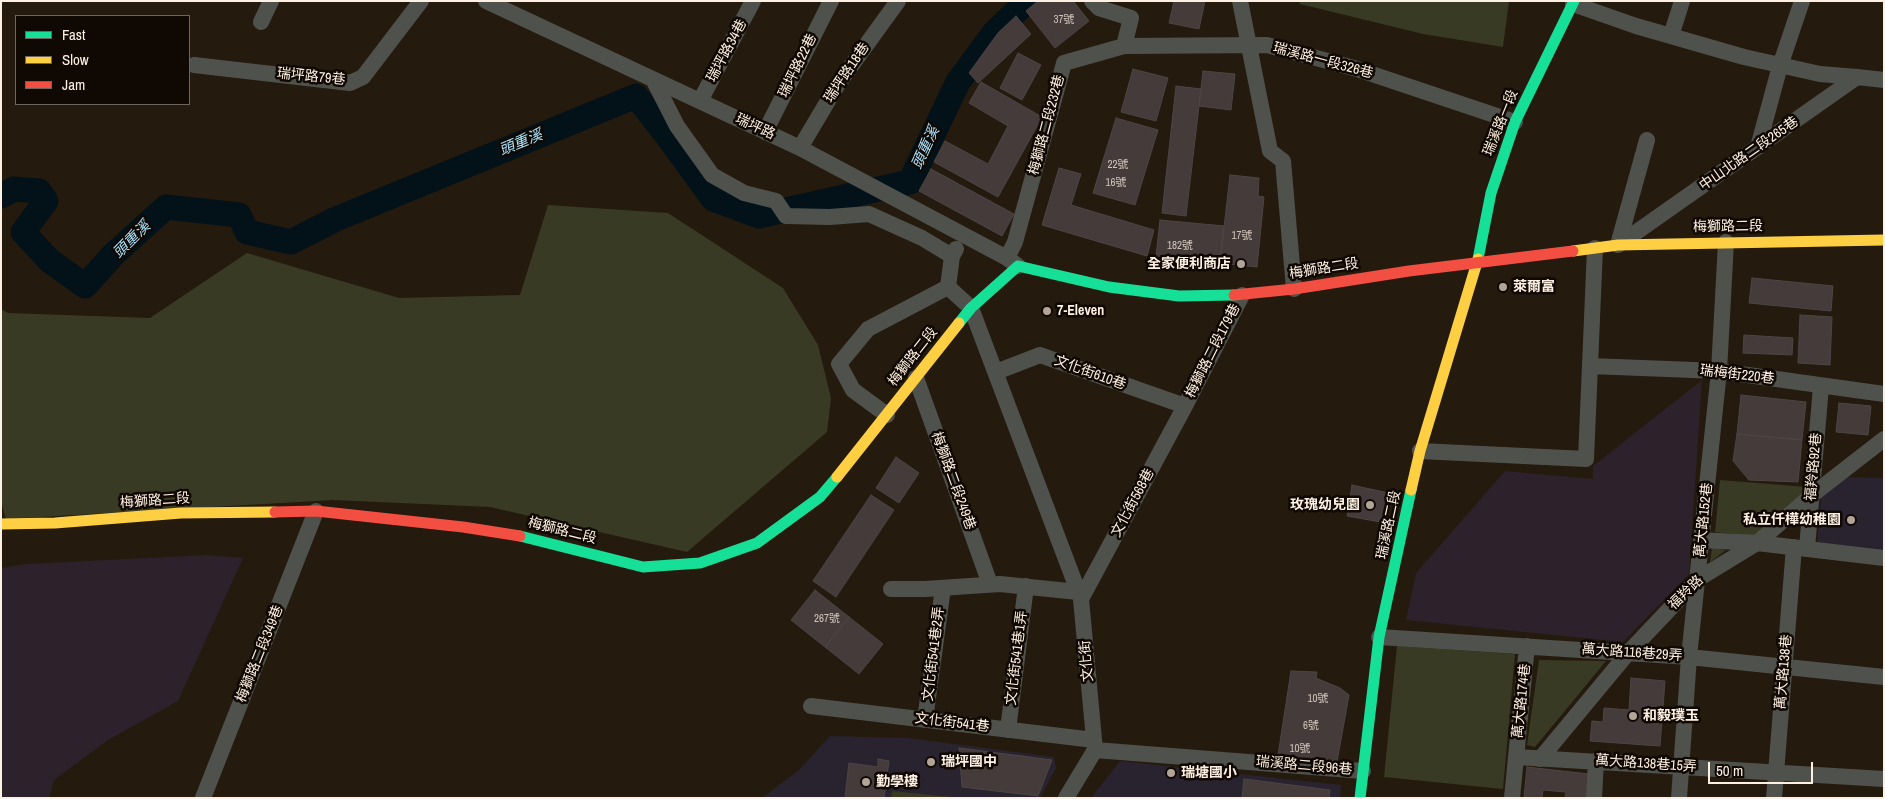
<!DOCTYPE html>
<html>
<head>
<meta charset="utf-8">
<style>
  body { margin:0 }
  #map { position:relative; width:1885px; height:799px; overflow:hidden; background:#251a0e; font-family:"Archivo Narrow",sans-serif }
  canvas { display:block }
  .frame { position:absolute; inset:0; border:2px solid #fef0e2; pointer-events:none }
  .legend { position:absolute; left:15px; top:15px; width:175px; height:90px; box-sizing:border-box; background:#100802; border:1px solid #6f655c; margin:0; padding:6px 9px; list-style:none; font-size:15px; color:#fef0e2 }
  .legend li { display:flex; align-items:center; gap:10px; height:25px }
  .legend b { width:25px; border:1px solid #6f655c }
  .scale { position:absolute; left:1708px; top:762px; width:105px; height:22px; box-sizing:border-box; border:2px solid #fef0e2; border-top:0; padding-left:6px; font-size:15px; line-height:18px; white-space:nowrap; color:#fef0e2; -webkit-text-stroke:4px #100802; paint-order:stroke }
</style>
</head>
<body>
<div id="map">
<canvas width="1885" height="799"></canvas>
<div class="frame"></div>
<ul class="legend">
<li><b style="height:6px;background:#16e098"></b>Fast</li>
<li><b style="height:6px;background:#ffcf43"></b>Slow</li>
<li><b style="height:6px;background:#f24e42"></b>Jam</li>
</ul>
<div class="scale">50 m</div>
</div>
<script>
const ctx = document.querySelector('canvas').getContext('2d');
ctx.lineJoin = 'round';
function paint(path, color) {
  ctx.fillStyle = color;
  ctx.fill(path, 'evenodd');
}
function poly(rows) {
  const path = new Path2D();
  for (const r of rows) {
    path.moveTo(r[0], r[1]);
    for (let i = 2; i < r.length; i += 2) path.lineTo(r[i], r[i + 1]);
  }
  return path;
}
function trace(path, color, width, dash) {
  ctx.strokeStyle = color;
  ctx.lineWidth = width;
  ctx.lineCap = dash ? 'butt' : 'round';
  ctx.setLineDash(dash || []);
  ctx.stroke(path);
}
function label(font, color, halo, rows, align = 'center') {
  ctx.font = font + ' "Archivo Narrow","Noto Sans TC",sans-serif';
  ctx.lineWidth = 5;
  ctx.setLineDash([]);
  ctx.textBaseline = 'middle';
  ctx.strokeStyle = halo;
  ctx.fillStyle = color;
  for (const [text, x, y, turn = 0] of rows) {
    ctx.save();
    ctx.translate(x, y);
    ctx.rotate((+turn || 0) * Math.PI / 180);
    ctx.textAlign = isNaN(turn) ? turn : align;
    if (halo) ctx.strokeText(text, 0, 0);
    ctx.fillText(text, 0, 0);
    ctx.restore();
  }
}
paint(poly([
  [1702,380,1689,574,1623,642,1406,620,1416,573,1505,471,1593,479,1593,466],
  [206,555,243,558,178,701,108,740,54,780,49,798,1,798,1,568,26,564]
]), '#2d212b');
paint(poly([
  [1846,477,1884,478,1884,550,1817,542,1821,498],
  [830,736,909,738,1054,757,1056,768,1040,798,762,798,799,770],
  [1120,761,1341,785,1340,798,1091,798]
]), '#28232f');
paint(poly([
  [1299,1,1509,1,1503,47,1423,34,1300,4],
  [548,205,668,213,783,288,818,345,831,398,827,432,687,552,490,507,333,500,6,519,1,502,1,309,8,313,150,318,247,253,399,298,520,295],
  [1720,480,1807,487,1806,492,1754,536,1715,532],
  [1712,548,1726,550,1710,562],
  [1397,646,1515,654,1503,789,1384,777],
  [1539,660,1606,661,1535,747,1527,745],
  [892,791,962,798,891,798]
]), '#383a23');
trace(poly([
  [1,196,14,189,39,191,46,201,23,232,50,261,85,286,114,254,166,207,239,215,247,232,291,242,336,219,636,96,665,133,713,199,759,216,910,182,958,82,994,33,1027,1]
]), '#031219', 25);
const building = poly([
  [1038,1,1073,1,1089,21,1055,48,1026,11,1038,1],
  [1174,1,1205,1,1199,29,1169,23,1174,1],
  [1016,16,1031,34,978,83,969,73,998,33,1016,16],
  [1018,53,1041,65,1022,100,1000,88,1018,53],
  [1133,69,1168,78,1156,121,1121,112,1133,69],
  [1203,71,1235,74,1231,110,1199,106,1203,71],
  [981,82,1042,117,998,197,934,162,945,141,988,164,1008,126,969,103,981,82],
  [1176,86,1201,89,1186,216,1162,213,1176,86],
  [1116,118,1158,130,1135,205,1093,193,1116,118],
  [1059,168,1081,174,1071,205,1154,230,1147,256,1042,225,1059,168],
  [931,169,1014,214,1002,236,919,191,931,169],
  [1230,175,1259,178,1258,196,1264,197,1257,267,1220,263,1230,175],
  [1160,220,1224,226,1220,263,1156,256,1160,220],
  [1752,278,1833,286,1831,311,1749,303,1752,278],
  [1800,315,1832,317,1830,365,1798,363,1800,315],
  [1744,335,1793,338,1792,355,1743,353,1744,335],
  [1741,395,1806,402,1802,440,1737,434,1741,395],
  [1839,403,1871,406,1868,435,1836,432,1839,403],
  [1737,434,1802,440,1798,482,1749,480,1733,461,1737,434],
  [896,457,919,473,899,503,876,488,896,457],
  [1352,485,1393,494,1386,523,1347,516,1352,485],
  [871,495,894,510,836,597,813,581,871,495],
  [815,590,849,617,825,647,791,620,815,590],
  [849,617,883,644,859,674,825,647,849,617],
  [1291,671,1317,672,1316,678,1340,688,1349,695,1337,762,1278,755,1291,671],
  [1631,678,1665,681,1660,746,1590,741,1592,721,1603,722,1604,708,1629,710,1631,678],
  [959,748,1052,760,1038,796,962,787,959,748],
  [878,759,889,761,884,798,845,798,849,763,878,767,878,759],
  [1527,767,1589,774,1587,798,1565,798,1566,792,1543,790,1542,798,1524,798,1527,767],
  [1244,779,1330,790,1329,798,1242,798,1244,779]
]);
paint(building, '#443b3a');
trace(building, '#4d4546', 1);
trace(poly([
  [486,1,800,148,1007,258,1018,266],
  [1240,1,1270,151,1283,161,1294,289],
  [1573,4,1636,26,1744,57,1820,74,1857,77],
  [261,22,271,1],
  [1671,36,1682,1],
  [1124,46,1267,45,1354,68,1515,122],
  [194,65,350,83,363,77,421,1],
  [653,79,677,126,712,175,744,193,776,201,786,216,830,217,869,214,922,238,952,256],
  [700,101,753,1],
  [765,132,831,1],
  [1758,147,1780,66,1802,1],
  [800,148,838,84,898,1],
  [1618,245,1857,77,1884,80],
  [1618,245,1647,140],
  [1007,258,1015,242,1064,63,1124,46,1131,18,1099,8,1092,1],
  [948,287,952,256,956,249],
  [1590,366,1719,371,1884,394],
  [996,372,1040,355,1185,406],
  [916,378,990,584],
  [887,415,853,390,839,364,868,329,948,287,971,308,1081,599,1095,750,1066,798],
  [1420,451,1586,459,1595,248],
  [1701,540,1757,543,1884,558],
  [1807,548,1821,387],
  [891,589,925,589,1000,584,1078,592],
  [1081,599,1185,406,1242,295],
  [1379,637,1689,657,1884,677],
  [811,706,1094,740],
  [925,720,943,588],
  [1008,730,1026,586],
  [1095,750,1363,771],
  [1516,757,1884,779],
  [1540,759,1628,653,1698,579,1757,543,1812,495,1884,439],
  [203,798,316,511],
  [1512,798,1527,646],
  [1594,798,1596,761],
  [1679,798,1689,657,1719,371,1726,242],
  [1774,798,1794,547]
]), '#4f524c', 16);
trace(poly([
  [1478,259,1491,193,1515,122,1574,1],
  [959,323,971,308,1018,266,1109,287,1179,296,1234,295],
  [520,536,643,567,700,563,757,543,820,497,837,477],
  [1360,798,1379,637,1411,490]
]), '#16e098', 11);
trace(poly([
  [1573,251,1618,245,1884,240],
  [837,477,959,323],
  [1411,490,1420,451,1478,259],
  [1,524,55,523,181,513,275,512]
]), '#ffcf43', 11);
trace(poly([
  [1234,295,1294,289,1409,271,1573,251],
  [275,512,316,511,463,527,520,536]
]), '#f24e42', 11);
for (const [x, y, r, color] of [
  [1241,264,5,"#b2a598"],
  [1503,287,5,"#b2a598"],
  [1047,311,5,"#b2a598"],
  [1370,505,5,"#b2a598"],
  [1851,520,5,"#b2a598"],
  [1633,716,5,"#b2a598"],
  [931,762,5,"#b2a598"],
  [1171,773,5,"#b2a598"],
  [866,782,5,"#b2a598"]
]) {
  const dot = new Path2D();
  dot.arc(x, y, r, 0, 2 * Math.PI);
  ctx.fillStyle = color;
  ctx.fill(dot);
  trace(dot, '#100802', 2);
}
label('11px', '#d0c3b8', null, [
  ["37號",1064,20],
  ["22號",1118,165],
  ["16號",1116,183],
  ["17號",1242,236],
  ["182號",1180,246],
  ["267號",827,619],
  ["10號",1318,699],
  ["6號",1311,726],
  ["10號",1300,749]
]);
label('14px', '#fef0e2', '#100802', [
  ["瑞坪路34巷",727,51,-62],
  ["瑞溪路一段326巷",1323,61,15],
  ["瑞坪路22巷",798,66,-64],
  ["瑞坪路18巷",847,73,-56],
  ["瑞坪路79巷",311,77,6],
  ["瑞溪路一段",1501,123,-68],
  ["梅獅路二段232巷",1047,125,-75],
  ["瑞坪路",755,127,25],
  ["中山北路二段265巷",1749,154,-35],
  ["梅獅路二段",1728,227,-1],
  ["梅獅路二段",1324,269,-9],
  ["梅獅路二段179巷",1213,351,-63],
  ["梅獅路二段",913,357,-52],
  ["文化街610巷",1090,373,20],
  ["瑞梅街220巷",1737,375,7],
  ["福羚路92巷",1814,467,-85],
  ["梅獅路二段249巷",953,481,70],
  ["梅獅路二段",155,501,-4],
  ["文化街568巷",1133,503,-62],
  ["萬大路152巷",1704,520,-84],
  ["瑞溪路二段",1389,525,-78],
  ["梅獅路二段",562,531,14],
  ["福羚路",1686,593,-44],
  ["萬大路116巷29弄",1632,653,4],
  ["梅獅路二段349巷",260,654,-68],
  ["文化街541巷2弄",934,654,-83],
  ["文化街541巷1弄",1017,658,-83],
  ["文化街",1087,661,-95],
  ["萬大路138巷",1784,672,-85],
  ["萬大路174巷",1522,701,-84],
  ["文化街541巷",952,723,7],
  ["萬大路138巷15弄",1646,764,4],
  ["瑞溪路二段96巷",1304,766,5]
]);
label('bold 14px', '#fef0e2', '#100802', [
  ["全家便利商店",1231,264,"right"],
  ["萊爾富",1513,287],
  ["7-Eleven",1057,311],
  ["玫瑰幼兒園",1360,505,"right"],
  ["私立仟樺幼稚園",1841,520,"right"],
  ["和毅璞玉",1643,716],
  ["瑞坪國中",941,762],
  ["瑞塘國小",1181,773],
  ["勤學樓",876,782]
], 'left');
label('italic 15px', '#a9e3fe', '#100802', [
  ["頭重溪",521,143,-22],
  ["頭重溪",926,148,-65],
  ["頭重溪",132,240,-45]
]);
</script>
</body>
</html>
